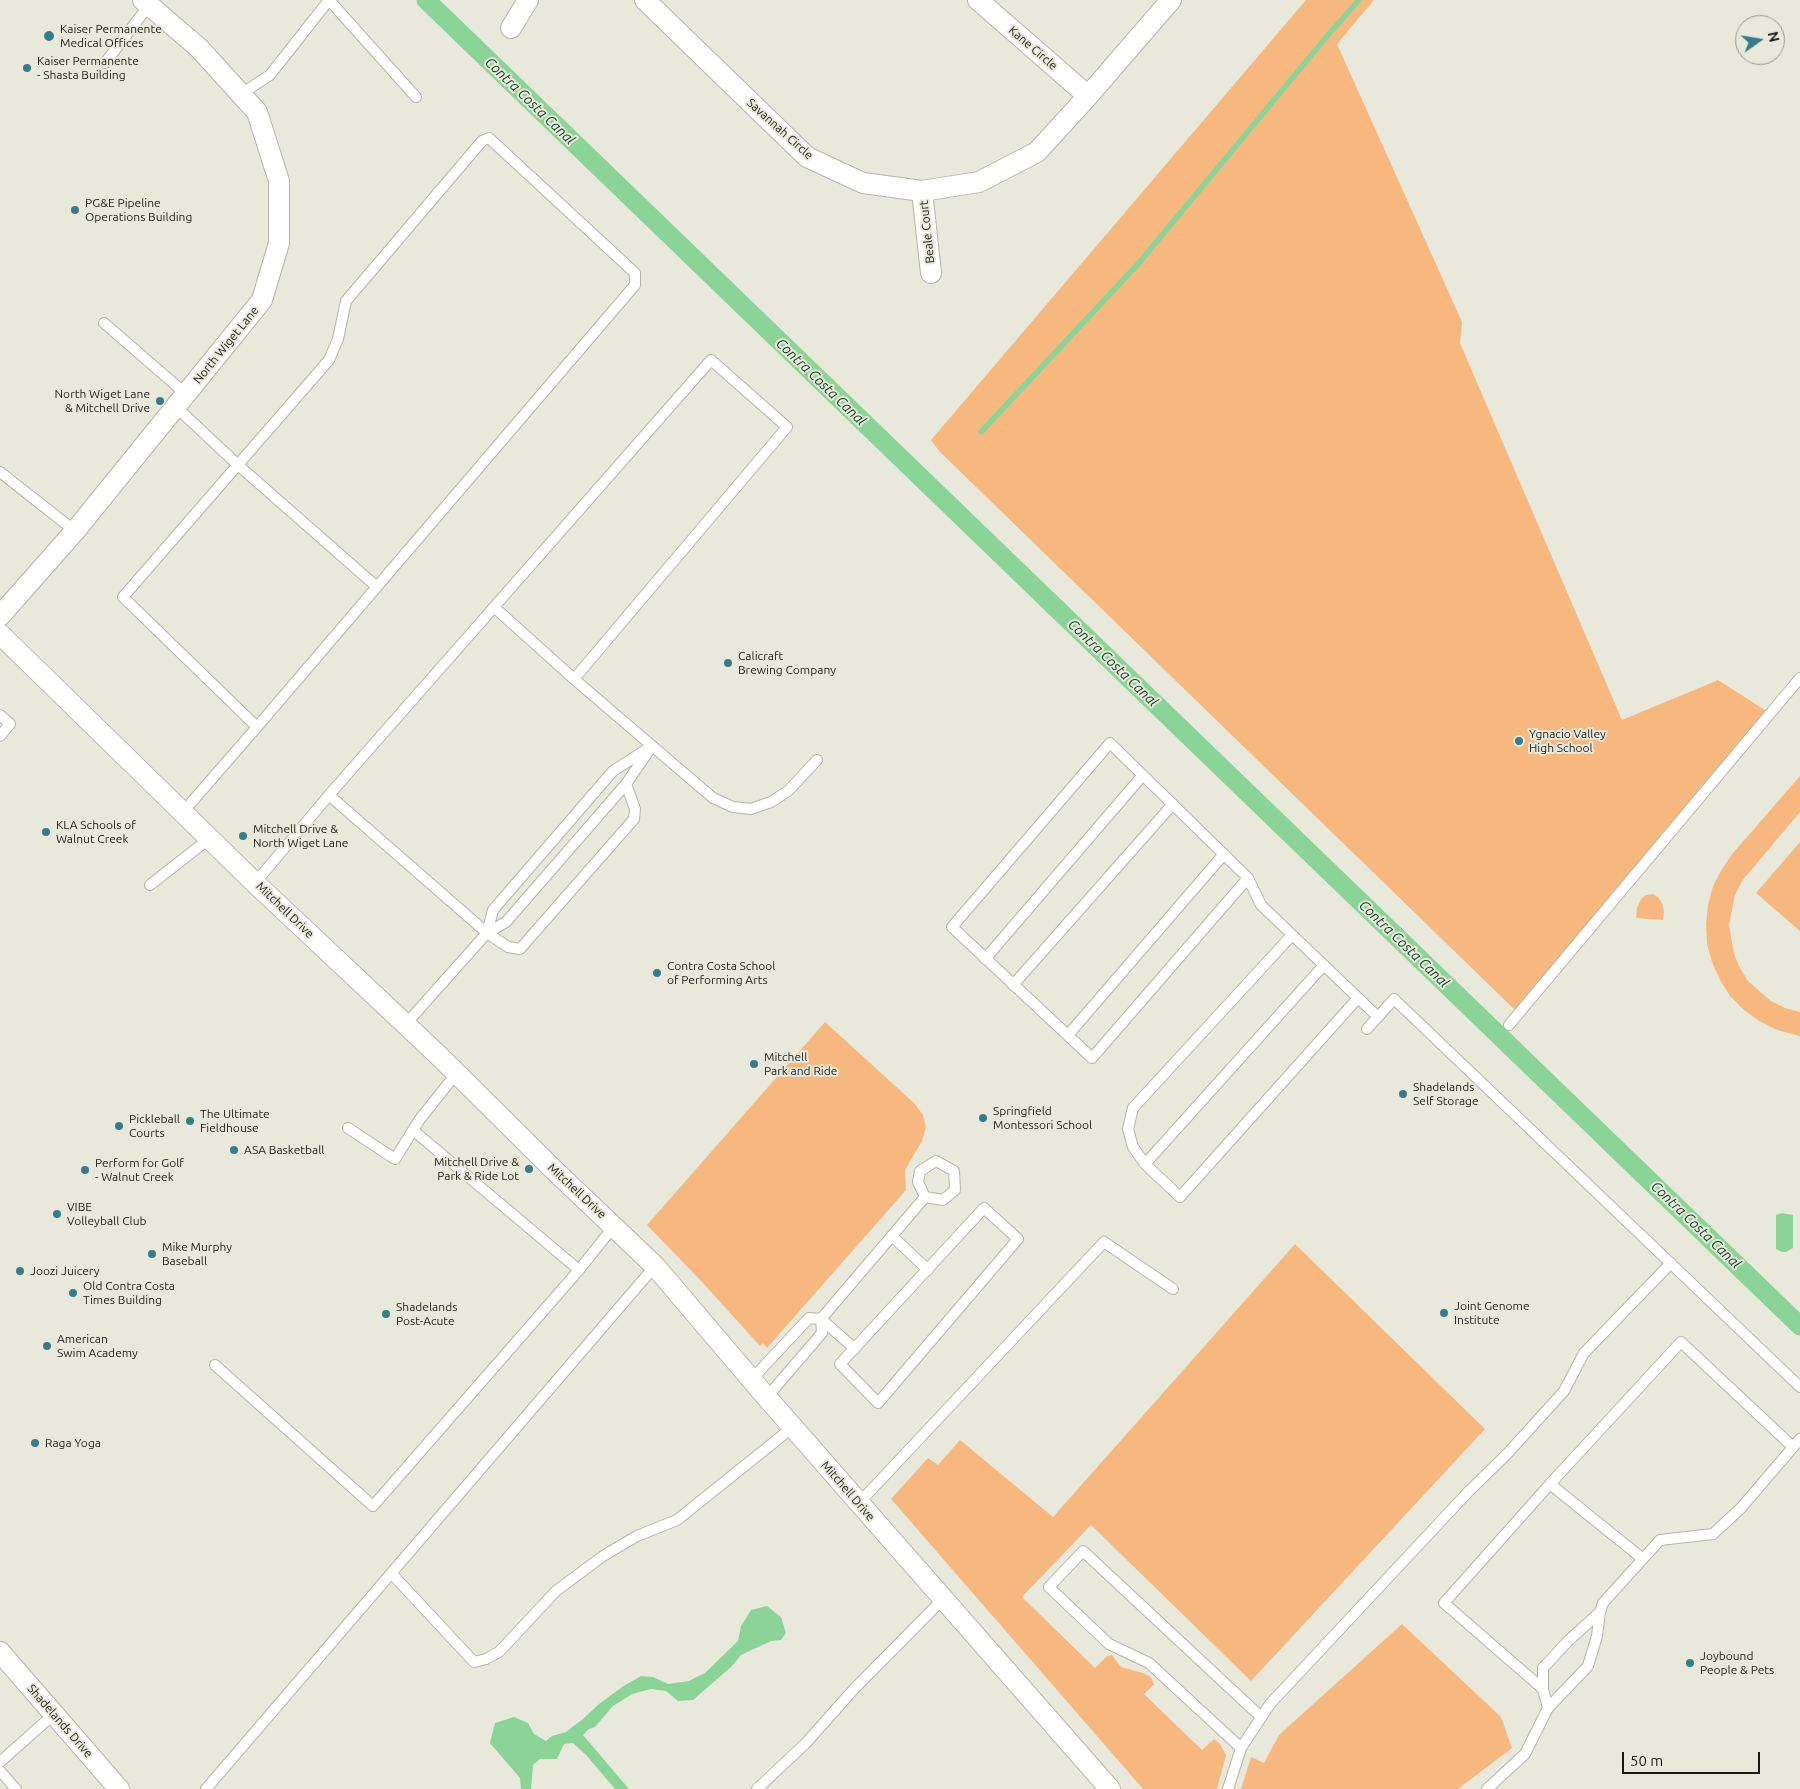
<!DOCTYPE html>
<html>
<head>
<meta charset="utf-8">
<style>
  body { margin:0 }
  #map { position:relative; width:1800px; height:1789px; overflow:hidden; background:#e9e9db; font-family:Ubuntu,sans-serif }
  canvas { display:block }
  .north { position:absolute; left:1735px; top:15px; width:50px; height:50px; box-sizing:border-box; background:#e9e9db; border:1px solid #97978d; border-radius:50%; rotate:77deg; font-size:14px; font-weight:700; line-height:20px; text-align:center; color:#1c1c17 }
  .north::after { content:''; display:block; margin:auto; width:18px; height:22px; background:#377c8a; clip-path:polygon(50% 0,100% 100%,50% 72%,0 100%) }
  .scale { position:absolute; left:1622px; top:1752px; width:138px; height:22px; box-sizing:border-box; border:2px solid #1c1c17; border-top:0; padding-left:6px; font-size:15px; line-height:18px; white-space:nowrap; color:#1c1c17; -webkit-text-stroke:4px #e9e9db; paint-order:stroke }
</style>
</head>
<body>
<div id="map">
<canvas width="1800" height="1789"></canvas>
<div class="north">N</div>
<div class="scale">50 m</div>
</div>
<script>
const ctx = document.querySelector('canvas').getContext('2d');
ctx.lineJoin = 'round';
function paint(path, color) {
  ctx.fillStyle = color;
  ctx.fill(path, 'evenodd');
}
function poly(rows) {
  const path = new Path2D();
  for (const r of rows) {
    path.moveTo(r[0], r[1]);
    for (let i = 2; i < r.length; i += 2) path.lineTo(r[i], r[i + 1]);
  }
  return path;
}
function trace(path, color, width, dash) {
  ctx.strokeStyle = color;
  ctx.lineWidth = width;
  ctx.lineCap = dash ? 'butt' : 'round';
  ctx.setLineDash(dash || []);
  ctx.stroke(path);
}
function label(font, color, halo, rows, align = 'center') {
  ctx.font = font + ' Ubuntu,sans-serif';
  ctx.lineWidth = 4;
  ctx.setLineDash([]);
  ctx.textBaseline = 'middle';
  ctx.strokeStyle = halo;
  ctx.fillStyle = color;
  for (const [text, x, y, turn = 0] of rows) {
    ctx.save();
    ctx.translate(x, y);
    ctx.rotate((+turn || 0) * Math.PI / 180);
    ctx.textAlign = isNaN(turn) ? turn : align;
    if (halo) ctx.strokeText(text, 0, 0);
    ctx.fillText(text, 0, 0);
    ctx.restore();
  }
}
paint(poly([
  [1306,0,1374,0,1337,44,1462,322,1460,343,1622,720,1718,680,1768,712,1516,1011,939,451,931,440],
  [1800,776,1800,812,1742,881,1735,895,1729,925,1734,954,1740,968,1748,981,1771,1001,1785,1008,1800,1012,1800,1036,1777,1030,1759,1021,1744,1010,1730,996,1720,980,1712,962,1707,944,1706,924,1708,905,1713,886,1722,869,1733,853],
  [1800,842,1800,931,1756,893],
  [1653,894,1658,897,1662,903,1664,911,1663,920,1636,918,1637,908,1641,899,1646,895],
  [825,1022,914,1103,923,1115,926,1127,922,1141,905,1170,906,1190,767,1348,763,1343,760,1346,703,1283,647,1225],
  [1295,1244,1485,1429,1251,1681,1091,1525,1022,1597,1095,1668,1107,1656,1112,1655,1121,1667,1143,1673,1151,1677,1154,1684,1144,1694,1202,1750,1214,1739,1220,1744,1226,1755,1217,1789,1143,1789,891,1499,928,1458,938,1465,960,1440,1053,1517],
  [1402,1624,1501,1717,1512,1748,1458,1789,1241,1789,1251,1757,1264,1763,1279,1735]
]), '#f7b880');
paint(poly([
  [1782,1213,1793,1215,1793,1248,1786,1252,1782,1252,1776,1249,1776,1215],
  [767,1606,781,1617,786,1633,781,1640,771,1641,741,1655,731,1667,693,1700,678,1701,666,1691,651,1689,632,1694,613,1706,595,1727,589,1729,583,1735,629,1789,615,1789,586,1755,573,1743,564,1744,557,1759,540,1759,533,1765,531,1789,521,1789,520,1778,490,1743,495,1723,514,1717,528,1723,534,1734,546,1741,552,1736,566,1732,583,1719,599,1704,622,1687,641,1676,653,1677,668,1684,689,1681,705,1673,738,1641,741,1626,751,1610]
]), '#8ad498');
trace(poly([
  [981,432,1138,264,1328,35,1359,0]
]), '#8ad498', 5.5);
trace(poly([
  [426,0,1800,1326]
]), '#8ad498', 19);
const service = poly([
  [329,0,416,97],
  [105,63,149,5],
  [241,94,270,75,329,0],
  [104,323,186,394],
  [176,407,238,465,377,587],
  [0,472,75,531],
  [494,607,574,679,713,798,733,807,751,809,771,802,788,791,817,760],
  [0,715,10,724,0,736],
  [652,746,626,784,506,922,487,933,493,910,613,771,652,746],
  [329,795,487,933,405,1025],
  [183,812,257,727,635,285,635,273,489,138,482,141,346,301,338,339,329,360,123,597,257,727],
  [1248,878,1092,1058,952,927,1110,743,1248,878,1261,905,1378,1017],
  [255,883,329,795,711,360,787,427,574,679],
  [150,885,210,838],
  [487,933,508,947,520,949,634,819,635,809,626,784],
  [1292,935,1133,1108,1128,1129,1133,1147,1145,1164,1180,1197,1358,998],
  [985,959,1143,775],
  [1013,985,1173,804],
  [1509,1025,1800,678],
  [1367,1029,1394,999,1800,1387],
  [1068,1035,1224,854],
  [348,1128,395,1159,420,1119,456,1074],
  [414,1131,579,1270],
  [936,1161,954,1171,955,1190,943,1200,925,1197,918,1182,920,1171,936,1161],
  [1145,1164,1324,965],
  [984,1208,1018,1239,878,1403,840,1364,984,1208],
  [892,1236,928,1270],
  [855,1349,821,1319,925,1197],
  [215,1365,373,1506,579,1270,614,1226],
  [752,1379,809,1318,821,1319,822,1333,767,1397],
  [1550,1484,1681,1342,1793,1447],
  [859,1503,1104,1242,1173,1289],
  [392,1574,474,1662,486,1659,499,1652,556,1591,603,1556,637,1536,677,1520,793,1427],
  [1543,1689,1444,1603,1550,1484,1643,1559],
  [1548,1708,1588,1666,1597,1636,1600,1612],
  [1241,1748,1149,1663,1109,1644,1049,1587,1083,1551,1261,1717],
  [0,1762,54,1714],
  [0,1771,16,1789],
  [206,1789,655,1266],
  [757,1789,806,1743,854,1689,943,1599],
  [1228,1789,1241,1748,1270,1704,1469,1491,1508,1453,1564,1391,1584,1353,1671,1263],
  [1487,1789,1525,1754,1548,1708,1543,1689,1543,1668,1568,1641,1600,1612,1603,1603,1660,1540,1713,1534,1741,1508,1800,1439]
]);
const minor = poly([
  [645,0,807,157,863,183,922,191,979,182,1037,152,1088,96,1171,0],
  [978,0,1088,96],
  [511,28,528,0],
  [922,191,931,273],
  [0,616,75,531,262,300,279,243,279,181,257,112,199,48,143,0],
  [0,634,255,883,436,1053,555,1171,655,1266,762,1392,1110,1789],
  [0,1652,119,1789]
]);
trace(service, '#b5b5a7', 12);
trace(minor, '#b5b5a7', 22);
trace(service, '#fff', 10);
trace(minor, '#fff', 20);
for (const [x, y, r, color] of [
  [49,36,6,"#377c8a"],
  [27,68,5,"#377c8a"],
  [75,210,5,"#377c8a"],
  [160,401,5,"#377c8a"],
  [728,663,5,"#377c8a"],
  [1519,741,5,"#377c8a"],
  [46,832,5,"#377c8a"],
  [243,836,5,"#377c8a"],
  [657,973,5,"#377c8a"],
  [754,1064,5,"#377c8a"],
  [1403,1094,5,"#377c8a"],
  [983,1118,5,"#377c8a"],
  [190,1121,5,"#377c8a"],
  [119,1126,5,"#377c8a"],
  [234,1150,5,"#377c8a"],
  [529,1169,5,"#377c8a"],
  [85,1170,5,"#377c8a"],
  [57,1214,5,"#377c8a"],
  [152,1254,5,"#377c8a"],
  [20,1271,5,"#377c8a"],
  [73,1293,5,"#377c8a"],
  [1444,1313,5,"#377c8a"],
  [386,1314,5,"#377c8a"],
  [47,1346,5,"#377c8a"],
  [35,1443,5,"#377c8a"],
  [1690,1663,5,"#377c8a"]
]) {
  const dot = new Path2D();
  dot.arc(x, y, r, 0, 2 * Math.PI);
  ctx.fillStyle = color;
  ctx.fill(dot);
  trace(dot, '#e9e9db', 2);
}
label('12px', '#1c1c17', '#e9e9db', [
  ["Kaiser Permanente",60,29],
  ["Medical Offices",60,43],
  ["Kaiser Permanente",37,61],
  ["- Shasta Building",37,75],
  ["PG&E Pipeline",85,203],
  ["Operations Building",85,217],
  ["North Wiget Lane",150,394,"right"],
  ["& Mitchell Drive",150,408,"right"],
  ["Calicraft",738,656],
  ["Brewing Company",738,670],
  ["Ygnacio Valley",1529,734],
  ["High School",1529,748],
  ["KLA Schools of",56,825],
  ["Walnut Creek",56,839],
  ["Mitchell Drive &",253,829],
  ["North Wiget Lane",253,843],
  ["Contra Costa School",667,966],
  ["of Performing Arts",667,980],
  ["Mitchell",764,1057],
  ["Park and Ride",764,1071],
  ["Shadelands",1413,1087],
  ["Self Storage",1413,1101],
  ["Springfield",993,1111],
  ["Montessori School",993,1125],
  ["The Ultimate",200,1114],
  ["Fieldhouse",200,1128],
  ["Pickleball",129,1119],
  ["Courts",129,1133],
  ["ASA Basketball",244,1150],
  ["Mitchell Drive &",519,1162,"right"],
  ["Park & Ride Lot",519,1176,"right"],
  ["Perform for Golf",95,1163],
  ["- Walnut Creek",95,1177],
  ["VIBE",67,1207],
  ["Volleyball Club",67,1221],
  ["Mike Murphy",162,1247],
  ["Baseball",162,1261],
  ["Joozi Juicery",30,1271],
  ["Old Contra Costa",83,1286],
  ["Times Building",83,1300],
  ["Joint Genome",1454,1306],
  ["Institute",1454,1320],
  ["Shadelands",396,1307],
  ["Post-Acute",396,1321],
  ["American",57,1339],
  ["Swim Academy",57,1353],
  ["Raga Yoga",45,1443],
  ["Joybound",1700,1656],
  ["People & Pets",1700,1670]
], 'left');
label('12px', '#1c1c17', '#e9e9db', [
  ["Kane Circle",1033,48,41],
  ["Savannah Circle",780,129,42],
  ["Beale Court",927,232,-96],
  ["North Wiget Lane",226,345,-51],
  ["Mitchell Drive",285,910,44],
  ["Mitchell Drive",577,1191,43],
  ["Mitchell Drive",848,1491,49],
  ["Shadelands Drive",60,1721,49]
]);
label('italic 14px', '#033d17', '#e9e9db', [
  ["Contra Costa Canal",530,101,44],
  ["Contra Costa Canal",821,382,44],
  ["Contra Costa Canal",1113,663,44],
  ["Contra Costa Canal",1404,944,44],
  ["Contra Costa Canal",1696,1225,44]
]);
</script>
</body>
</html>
